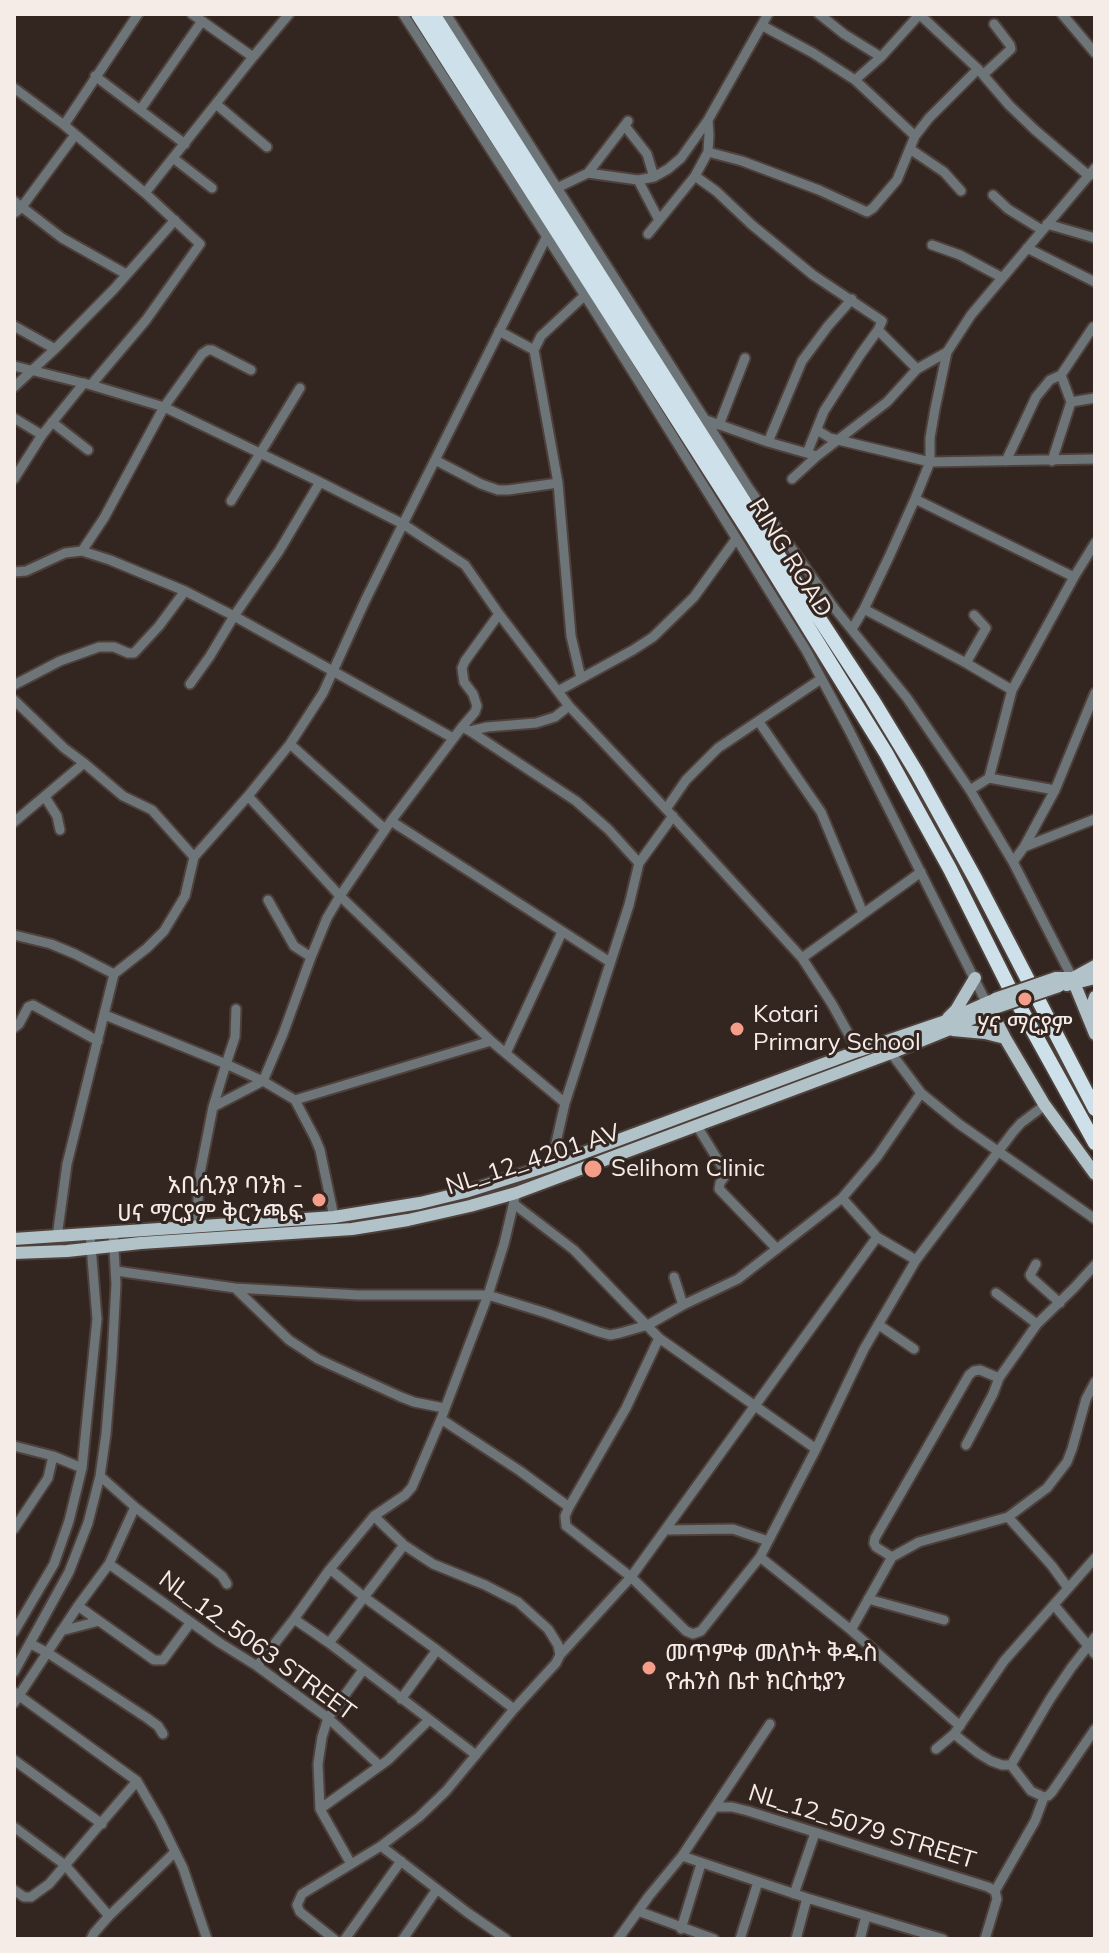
<!DOCTYPE html>
<html>
<head>
<meta charset="utf-8">
<style>
  body { margin:0 }
  #map { position:relative; width:1109px; height:1953px; overflow:hidden; background:#33251f; font-family:Mulish,sans-serif }
  canvas { display:block }
  .frame { position:absolute; inset:0; border:16px solid #f5ebe7; pointer-events:none }
</style>
</head>
<body>
<div id="map">
<canvas width="1109" height="1953"></canvas>
<div class="frame"></div>
</div>
<script>
const ctx = document.querySelector('canvas').getContext('2d');
ctx.lineJoin = 'round';
function poly(rows) {
  const path = new Path2D();
  for (const r of rows) {
    path.moveTo(r[0], r[1]);
    for (let i = 2; i < r.length; i += 2) path.lineTo(r[i], r[i + 1]);
  }
  return path;
}
function trace(path, color, width, dash) {
  ctx.strokeStyle = color;
  ctx.lineWidth = width;
  ctx.lineCap = dash ? 'butt' : 'round';
  ctx.setLineDash(dash || []);
  ctx.stroke(path);
}
function label(font, color, halo, rows, align = 'center') {
  ctx.font = font + ' Mulish,"Noto Sans Ethiopic",sans-serif';
  ctx.lineWidth = 6;
  ctx.setLineDash([]);
  ctx.textBaseline = 'middle';
  ctx.strokeStyle = halo;
  ctx.fillStyle = color;
  for (const [text, x, y, turn = 0] of rows) {
    ctx.save();
    ctx.translate(x, y);
    ctx.rotate((+turn || 0) * Math.PI / 180);
    ctx.textAlign = isNaN(turn) ? turn : align;
    if (halo) ctx.strokeText(text, 0, 0);
    ctx.fillText(text, 0, 0);
    ctx.restore();
  }
}
const minor = poly([
  [192,14,253,57],
  [403,14,591,305,806,650,849,730,986,1002],
  [446,14,748,487,835,609,907,698,970,790,1013,862,1075,983],
  [819,14,844,34,881,57],
  [919,14,978,69,1009,105,1035,130,1089,176],
  [1062,14,1095,53],
  [763,26,813,53,855,80,915,136],
  [984,74,1011,49,1010,45,994,24],
  [95,76,185,144],
  [855,80,881,57,919,15],
  [14,88,64,125,145,193,200,244,146,320,91,385],
  [216,104,267,147],
  [140,110,202,21],
  [64,125,138,14],
  [625,126,647,154,654,177],
  [910,149,944,172,961,191],
  [708,152,742,161,819,190,867,212,873,208,897,180,915,136,929,118,978,69],
  [173,158,212,188],
  [588,173,628,121],
  [695,176,716,191,752,225,813,275,882,321,878,330,860,355,824,411,807,453],
  [638,180,659,220],
  [557,188,588,173,638,180,654,177,668,169,681,158,708,120,768,14],
  [145,193,253,57,289,14],
  [993,195,1008,209,1042,230],
  [14,201,62,238,126,274],
  [14,213,21,208,75,135],
  [1047,224,1095,238],
  [648,234,695,176,708,152,709,135,708,120],
  [546,238,403,524,465,565,499,614,569,706,666,809,802,958,832,1004,858,1051],
  [932,245,960,255,1001,277],
  [1027,248,1095,282],
  [14,326,55,349],
  [878,330,917,369],
  [499,331,534,350],
  [14,366,91,385,164,407,320,482,403,524,365,601,323,693,290,744,248,796,340,896,327,918,311,957,283,1034,263,1081,295,1100,315,1138,320,1150,334,1217],
  [14,387,55,349,114,289,175,220],
  [1071,402,1095,398],
  [14,418,42,435],
  [706,420,768,442,817,456,887,402,917,369,947,352],
  [52,422,88,450],
  [719,425,745,358],
  [817,430,830,438,930,462,1095,459],
  [768,442,802,361,828,326,852,299],
  [435,460,481,484,498,490,508,490,558,483],
  [1006,461,1036,397,1050,380,1061,375,1093,327],
  [1052,461,1071,402,1061,375],
  [14,479,42,435,84,383],
  [792,479,817,456],
  [915,499,1074,577],
  [231,501,300,388],
  [82,551,104,518,164,407,202,354,208,350,212,350,251,370],
  [14,572,26,571,65,553,82,551,110,560,185,591,234,616,453,738],
  [864,609,966,663,1012,690],
  [852,629,864,609,889,557,915,499,930,462,930,438,935,409,947,352,971,315,1095,168],
  [966,663,986,628,974,615],
  [581,678,571,636,558,483,534,350,541,336,584,296],
  [190,684,210,656,234,616,279,551,320,482],
  [14,685,60,661,99,647,114,647,128,653,134,653,159,626,185,591],
  [558,691,633,650,653,637,694,597,736,539],
  [14,700,64,748,84,763,123,796,152,810,194,857,185,896,164,931,147,948,114,974,67,1164,57,1237],
  [759,722,821,812,863,913],
  [462,727,475,712,477,706,473,694,464,682,462,668,465,661,499,614],
  [470,731,576,801,608,829,639,863,629,905,565,1103,551,1165],
  [290,744,385,829],
  [989,778,1055,790],
  [970,790,989,778,1012,690,1074,577,1095,543],
  [45,797,57,816,60,830],
  [666,809,686,780,718,748,821,679],
  [391,821,610,962],
  [14,822,84,763],
  [1024,847,1095,819],
  [194,857,248,796],
  [1013,862,1024,847,1055,790,1095,693],
  [639,863,673,816],
  [268,900,294,946,311,957],
  [14,935,51,944,75,954,114,974],
  [802,958,921,872],
  [236,1009,235,1037,226,1064,263,1081],
  [105,1015,226,1064,213,1107],
  [14,1028,19,1024,28,1007,33,1005,98,1041],
  [506,1053,562,932],
  [891,1053,921,1093,959,1124,1095,1219],
  [295,1100,491,1041],
  [565,1103,491,1041,340,896,391,821,462,727,470,731,487,727,536,723,555,717,569,706],
  [697,1126,724,1170,725,1176,720,1183,719,1189,777,1249],
  [842,1198,877,1237,916,1260],
  [514,1204,574,1250,659,1338,816,1449],
  [196,1225,200,1173,213,1107,263,1081],
  [1036,1264,1030,1275,1032,1278,1060,1303],
  [116,1271,235,1288,289,1340,318,1359,401,1397,414,1402,444,1408],
  [674,1277,683,1305],
  [235,1288,358,1295,488,1295,546,1313,599,1332,610,1335,620,1333,648,1325,683,1305,738,1279,805,1227,842,1198,877,1157,921,1093],
  [996,1293,1037,1324],
  [879,1325,914,1349],
  [441,1419,520,1471,569,1507,565,1516,566,1526,631,1577,686,1631,693,1634,701,1631,760,1557,816,1449,864,1349,916,1260,1013,1132,1021,1123,1045,1105],
  [966,1445,993,1394,999,1378],
  [14,1446,53,1456,82,1468],
  [100,1476,135,1507,222,1576,227,1584],
  [569,1507,626,1408,659,1338],
  [374,1516,404,1545,433,1564,485,1585,518,1602,548,1629,558,1645,560,1655],
  [1008,1517,1052,1566,1068,1588],
  [14,1529,48,1478,53,1456],
  [666,1530,733,1529,768,1541],
  [760,1557,851,1630,960,1726],
  [892,1557,876,1547,874,1543,875,1538,969,1375,974,1371,980,1370,999,1378,1037,1324,1074,1288,1095,1265],
  [1095,1558,1004,1661,954,1734,978,1753,991,1761,1002,1765,1011,1765,1031,1791,1044,1797,1048,1796,1052,1792,1095,1729],
  [109,1564,220,1643,257,1666,328,1718,379,1765],
  [330,1569,364,1597,437,1650,514,1709],
  [868,1599,944,1620],
  [1054,1605,1095,1654],
  [78,1606,154,1660,163,1660,191,1622],
  [294,1619,329,1643,476,1755],
  [851,1630,892,1557,919,1542,1008,1517,1047,1488,1067,1462,1072,1449,1086,1399,1095,1382],
  [61,1631,99,1621],
  [14,1632,54,1564,69,1521,82,1468,97,1319,90,1234],
  [329,1643,404,1545],
  [31,1644,48,1653,147,1718,158,1726,163,1734],
  [257,1666,294,1619,330,1569,374,1516,405,1495,412,1487,441,1419,488,1295,504,1244,516,1193],
  [14,1672,69,1572,88,1523,100,1476,106,1434,112,1359,116,1284,113,1232],
  [14,1692,137,1781,160,1821,183,1868,207,1939],
  [401,1699,437,1650],
  [14,1703,78,1606,109,1564,135,1507],
  [936,1749,954,1734],
  [14,1760,102,1824],
  [1011,1765,1050,1699,1071,1668,1095,1637],
  [716,1807,732,1807,748,1811,988,1887,995,1891],
  [320,1809,388,1760,429,1720],
  [14,1827,65,1865,109,1916,175,1852],
  [381,1846,468,1913,506,1939],
  [682,1856,807,1898,943,1939],
  [351,1864,320,1809,318,1764,322,1737,328,1718,363,1670],
  [14,1890,24,1897,31,1897,49,1884,137,1781],
  [794,1894,815,1833],
  [638,1911,714,1939],
  [681,1929,701,1864],
  [91,1939,94,1933,109,1916],
  [334,1939,300,1912,297,1905,302,1894,381,1846,419,1817,446,1791,514,1709,556,1663,560,1655,631,1577,877,1237],
  [345,1939,401,1861],
  [403,1939,437,1889],
  [618,1939,649,1896,682,1856,770,1724],
  [740,1939,758,1882],
  [796,1939,807,1898],
  [860,1939,866,1916],
  [985,1939,997,1899,995,1891,1035,1821,1044,1797]
]);
const major = poly([
  [1056,978,1073,978,1095,966],
  [1067,985,1095,978],
  [1075,985,1095,1034],
  [988,1005,1005,1038,1044,1104,1095,1174],
  [1088,1016,1095,997],
  [948,1018,956,1010,975,978],
  [953,1030,985,1033,1005,1038],
  [14,1239,334,1217,420,1203,465,1192,551,1165,858,1051,946,1021,991,1001],
  [14,1253,67,1251,141,1243,352,1229,408,1220,470,1206,516,1193,891,1053,950,1029,994,1008]
]);
const highway = poly([
  [418,14,751,535,886,753,950,869,1011,991,1095,1143],
  [433,14,796,583,872,699,917,773,976,880,1095,1109]
]);
trace(minor, '#4e413b', 13);
trace(major, '#4e413b', 16);
trace(highway, '#4e413b', 18);
trace(minor, '#6d7579', 9);
trace(major, '#b2c2c9', 12);
trace(highway, '#cee1ea', 14);
const majorBridge = poly([
  [995,999,1056,978],
  [994,1008,1059,986]
]);
trace(majorBridge, '#4e413b', 16, []);
trace(majorBridge, '#b2c2c9', 12);
for (const [x, y, r, color] of [
  [1025,999,8,"#f49e89"],
  [737,1029,8,"#f49e89"],
  [593,1169,10,"#f49e89"],
  [319,1200,8,"#f49e89"],
  [649,1668,8,"#f49e89"]
]) {
  const dot = new Path2D();
  dot.arc(x, y, r, 0, 2 * Math.PI);
  ctx.fillStyle = color;
  ctx.fill(dot);
  trace(dot, '#33251f', 3);
}
label('24px', '#f5ebe7', '#33251f', [
  ["RING ROAD",790,558,58],
  ["NL_12_4201 AV",533,1160,-18],
  ["NL_12_5063 STREET",257,1646,36],
  ["NL_12_5079 STREET",862,1827,17]
]);
label('24px', '#f5ebe7', '#33251f', [
  ["Kotari",753,1015],
  ["Primary School",753,1043],
  ["ሃና ማርያም",1025,1026,"center"],
  ["Selihom Clinic",611,1169],
  ["አቢሲንያ ባንክ -",303,1186,"right"],
  ["ሀና ማርያም ቅርንጫፍ",303,1214,"right"],
  ["መጥምቀ መለኮት ቅዱስ",665,1654],
  ["ዮሐንስ ቤተ ክርስቲያን",665,1682]
], 'left');
</script>
</body>
</html>
